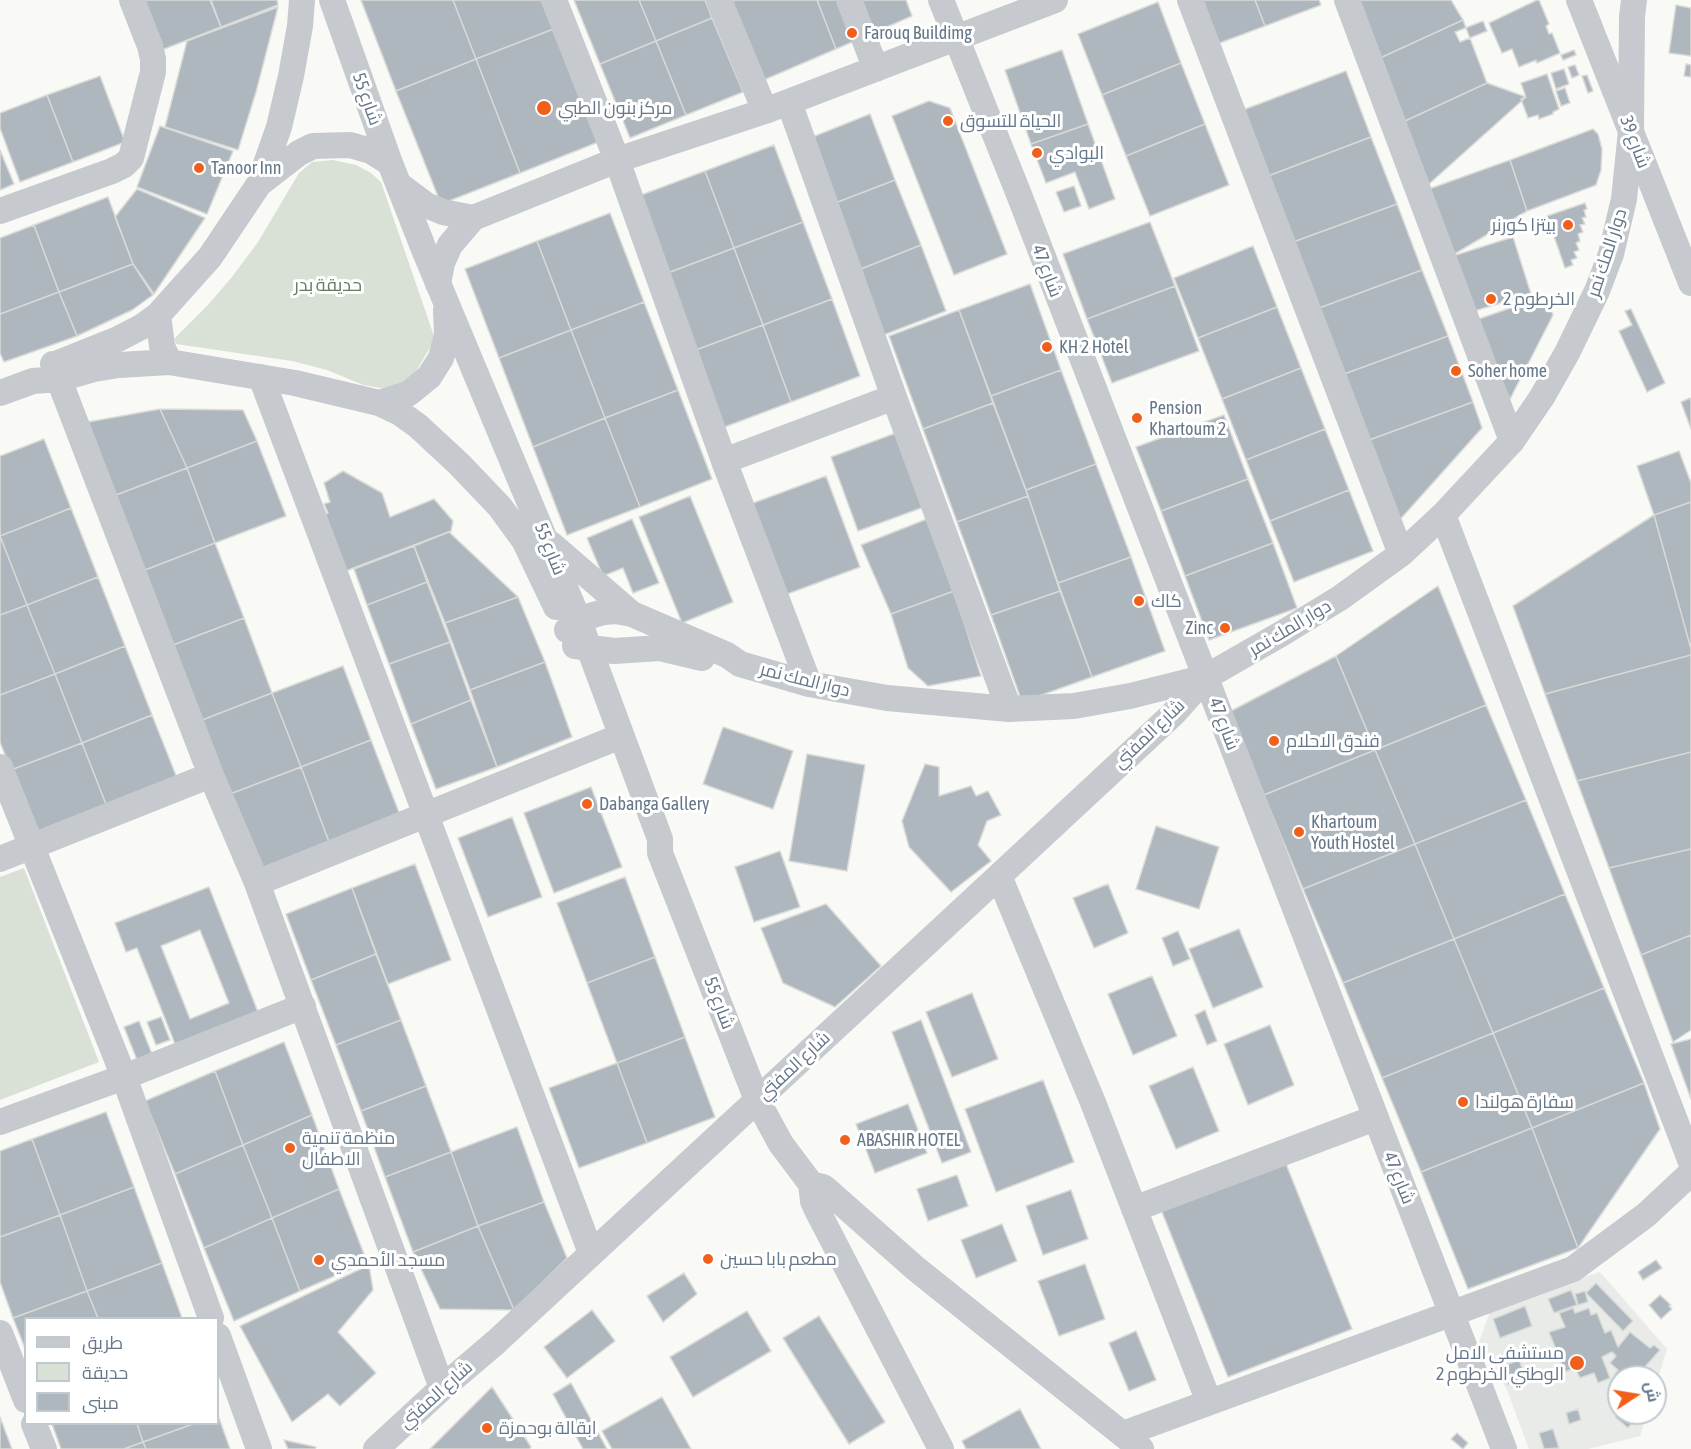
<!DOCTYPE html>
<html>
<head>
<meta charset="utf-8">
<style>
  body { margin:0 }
  #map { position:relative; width:1691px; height:1449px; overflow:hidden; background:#f9f9f6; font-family:"Asap Condensed",Cairo,sans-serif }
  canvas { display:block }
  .legend { position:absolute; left:24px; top:1317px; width:195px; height:108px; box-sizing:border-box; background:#fff; border:2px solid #c1c9d0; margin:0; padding:8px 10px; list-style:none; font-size:18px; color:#657789 }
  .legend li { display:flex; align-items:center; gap:12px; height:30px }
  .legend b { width:30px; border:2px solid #c1c9d0 }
  .north { position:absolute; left:1607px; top:1365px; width:60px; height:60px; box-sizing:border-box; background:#fff; border:2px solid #c1c9d0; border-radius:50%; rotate:78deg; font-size:16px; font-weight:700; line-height:24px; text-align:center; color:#657789 }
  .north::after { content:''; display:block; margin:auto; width:21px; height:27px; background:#f15f1d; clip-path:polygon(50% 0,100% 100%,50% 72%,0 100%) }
</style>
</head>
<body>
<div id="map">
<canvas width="1691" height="1449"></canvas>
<ul class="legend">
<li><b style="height:8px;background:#c6cace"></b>طريق</li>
<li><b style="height:16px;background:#d9e1d7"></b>حديقة</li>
<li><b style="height:16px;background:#aeb7bd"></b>مبنى</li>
</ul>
<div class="north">ش</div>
</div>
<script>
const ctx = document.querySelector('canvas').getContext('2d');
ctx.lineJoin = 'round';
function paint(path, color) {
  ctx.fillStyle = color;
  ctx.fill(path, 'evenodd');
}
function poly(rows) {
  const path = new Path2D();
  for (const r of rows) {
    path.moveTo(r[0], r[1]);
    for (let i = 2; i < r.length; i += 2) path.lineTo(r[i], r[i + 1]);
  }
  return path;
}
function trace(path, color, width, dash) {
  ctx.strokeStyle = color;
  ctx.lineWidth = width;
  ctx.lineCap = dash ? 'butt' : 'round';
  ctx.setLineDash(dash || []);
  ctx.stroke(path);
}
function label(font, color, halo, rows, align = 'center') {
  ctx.font = font + ' "Asap Condensed",Cairo,sans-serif';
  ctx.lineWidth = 6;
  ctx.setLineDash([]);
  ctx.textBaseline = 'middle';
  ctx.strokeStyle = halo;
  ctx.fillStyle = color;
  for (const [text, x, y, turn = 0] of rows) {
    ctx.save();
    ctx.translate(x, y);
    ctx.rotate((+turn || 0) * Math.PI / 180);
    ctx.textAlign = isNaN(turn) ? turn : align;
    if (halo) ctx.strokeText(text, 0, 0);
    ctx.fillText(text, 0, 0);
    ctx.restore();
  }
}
paint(poly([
  [1600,1272,1667,1349,1655,1388,1655,1377,1619,1377,1619,1413,1647,1413,1640,1436,1588,1449,1529,1449,1507,1390,1479,1342,1492,1306]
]), '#e9ebe9');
paint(poly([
  [333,160,356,165,371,173,381,182,435,339,417,370,405,384,381,388,363,385,327,370,292,361,176,344,174,339,207,306,232,277,258,242,299,173,312,162],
  [24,868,99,1062,0,1100,0,877]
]), '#d9e1d7');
const building = poly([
  [139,0,210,0,221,27,159,51,139,0],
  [211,0,277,0,278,5,221,27,211,0],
  [361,0,453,0,476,59,396,91,361,0],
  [453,0,545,0,556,28,476,59,453,0],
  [574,0,639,0,656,41,600,64,574,0],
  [639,0,705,0,712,18,656,41,639,0],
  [735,0,817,0,836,49,759,82,728,3,735,0],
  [817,0,906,0,912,16,836,49,817,0],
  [1191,0,1255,0,1265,26,1209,47,1191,0],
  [1255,0,1319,0,1321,5,1265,26,1255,0],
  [1357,0,1451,0,1463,20,1380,58,1357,0],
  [1537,0,1539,0,1549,24,1546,26,1549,34,1552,33,1560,53,1537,63,1536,60,1519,67,1512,49,1502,53,1489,23,1537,0],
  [1158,2,1181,63,1102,95,1078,34,1158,2],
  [1676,5,1691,8,1691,56,1669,53,1676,5],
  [278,7,256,92,238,150,165,127,187,41,278,7],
  [712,18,743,92,686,115,656,41,712,18],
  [1463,20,1487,83,1405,121,1380,58,1463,20],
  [1483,21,1487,31,1460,42,1455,32,1483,21],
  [556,28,601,141,520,173,476,59,556,28],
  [656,41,686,115,630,138,600,64,656,41],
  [1062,50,1088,124,1031,144,1005,70,1062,50],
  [1574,50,1576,55,1563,60,1561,55,1574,50],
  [476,59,520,173,441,204,396,91,476,59],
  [1181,63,1205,124,1126,156,1102,95,1181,63],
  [1686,64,1691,65,1691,77,1684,76,1686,64],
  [1575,65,1579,75,1572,78,1568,67,1575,65],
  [1564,69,1569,84,1556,89,1551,73,1564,69],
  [1346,71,1371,137,1260,179,1235,113,1346,71],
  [1547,74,1559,109,1553,112,1553,114,1539,119,1538,115,1528,118,1521,99,1526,97,1521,83,1547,74],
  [1587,75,1593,91,1588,93,1582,76,1587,75],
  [100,76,125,142,73,162,47,95,100,76],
  [1487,83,1526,97,1429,184,1405,121,1487,83],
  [1565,88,1570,103,1561,106,1556,91,1565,88],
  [47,95,73,162,20,182,0,128,0,113,47,95],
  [929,101,950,108,1007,254,954,275,892,116,929,101],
  [870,114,895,180,830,205,805,140,870,114],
  [1088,124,1115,199,1089,209,1075,172,1046,183,1031,144,1088,124],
  [1205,124,1229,185,1150,216,1126,156,1205,124],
  [160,126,233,151,207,214,137,187,160,126],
  [1593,129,1598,134,1602,149,1601,170,1596,185,1527,211,1510,160,1593,129],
  [1371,137,1397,204,1285,245,1260,179,1371,137],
  [774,145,803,222,734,248,705,171,774,145],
  [0,150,14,184,0,190,0,150],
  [1510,160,1527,211,1451,256,1426,190,1510,160],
  [705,171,734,248,665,274,636,197,705,171],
  [895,180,921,245,856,271,830,205,895,180],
  [1074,186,1081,206,1064,212,1056,192,1074,186],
  [137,189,205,218,154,294,133,264,115,217,137,189],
  [108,197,133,264,59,292,34,225,108,197],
  [1585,203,1587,209,1584,210,1586,217,1582,218,1585,224,1580,225,1583,232,1578,234,1580,241,1576,243,1579,250,1574,252,1577,258,1571,260,1573,265,1565,268,1547,216,1585,203],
  [1397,204,1422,270,1311,311,1285,245,1397,204],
  [610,213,644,302,571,330,537,241,610,213],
  [803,222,832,299,763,325,734,248,803,222],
  [1150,222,1175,286,1087,319,1063,254,1150,222],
  [34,225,59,292,0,314,0,238,34,225],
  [1513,237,1531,294,1471,312,1453,256,1513,237],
  [537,241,571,330,499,358,465,269,537,241],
  [921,245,946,311,881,336,856,271,921,245],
  [1253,246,1277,307,1198,338,1174,278,1253,246],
  [734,248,763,325,693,351,665,274,734,248],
  [133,264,153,295,132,310,77,336,59,292,133,264],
  [1422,270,1448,336,1336,377,1311,311,1422,270],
  [1030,284,1061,370,991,396,959,310,1030,284],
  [1175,286,1199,351,1112,383,1087,319,1175,286],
  [59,292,77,336,4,362,0,353,0,314,59,292],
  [1545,296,1553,315,1510,399,1473,321,1545,296],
  [832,299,860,376,791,402,763,325,832,299],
  [644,302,678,390,605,418,571,330,644,302],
  [1277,307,1301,368,1222,399,1198,338,1277,307],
  [1631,309,1665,383,1647,392,1619,331,1632,325,1625,311,1631,309],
  [959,310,993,403,923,429,889,336,959,310],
  [763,325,791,402,722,428,693,351,763,325],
  [571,330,605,418,533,447,499,358,571,330],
  [1448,336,1473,402,1361,443,1336,377,1448,336],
  [1301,368,1325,429,1246,460,1222,399,1301,368],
  [1061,370,1096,464,1026,490,991,396,1061,370],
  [678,390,712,479,640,507,605,418,678,390],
  [1690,398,1691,401,1691,429,1681,402,1690,398],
  [1473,402,1482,428,1396,524,1361,443,1473,402],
  [993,403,1028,496,957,522,923,429,993,403],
  [160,409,187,468,116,495,88,422,160,409],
  [160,409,243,410,257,441,187,468,160,409],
  [1224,415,1248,479,1161,511,1136,447,1224,415],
  [605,418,640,507,567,535,533,447,605,418],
  [1325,429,1349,490,1270,521,1246,460,1325,429],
  [896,433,924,507,858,531,831,457,896,433],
  [44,439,71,508,0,536,0,456,44,439],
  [257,441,286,516,215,543,187,468,257,441],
  [1679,451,1691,483,1691,502,1654,515,1637,466,1679,451],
  [1096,464,1131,557,1058,583,1026,490,1096,464],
  [187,468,215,543,145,570,116,495,187,468],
  [343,471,382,493,390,517,434,499,453,521,451,531,343,572,322,516,328,513,324,504,330,502,324,483,343,471],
  [826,476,860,567,782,596,748,505,826,476],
  [1248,479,1273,543,1185,576,1161,511,1248,479],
  [1349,490,1373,551,1294,582,1270,521,1349,490],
  [690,496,733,602,682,623,639,517,690,496],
  [1028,496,1060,591,991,615,957,522,1028,496],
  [1691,502,1691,649,1654,515,1691,502],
  [71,508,98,577,27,605,0,536,71,508],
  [1654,515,1691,649,1691,655,1545,694,1513,606,1654,515],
  [632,519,659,583,633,593,623,568,603,576,587,538,632,519],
  [927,519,954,591,891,614,861,545,927,519],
  [449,532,518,597,445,623,414,546,449,532],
  [0,536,27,605,0,615,0,536],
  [215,543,244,618,173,645,145,570,215,543],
  [1273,543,1297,608,1209,640,1185,576,1273,543],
  [414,546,427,582,367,605,354,569,414,546],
  [1131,557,1165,651,1092,677,1058,583,1131,557],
  [98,577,125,646,55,674,27,605,98,577],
  [427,582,450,642,389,664,367,605,427,582],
  [1438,586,1486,705,1375,750,1336,656,1438,586],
  [954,591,981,676,928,686,908,668,891,614,954,591],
  [1060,591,1092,677,1022,702,991,615,1060,591],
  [518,597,545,662,470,690,445,623,518,597],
  [27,605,55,674,0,695,0,615,27,605],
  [244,618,272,693,202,720,173,645,244,618],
  [450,642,471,700,411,724,389,664,450,642],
  [125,646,152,715,82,743,55,674,125,646],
  [1691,655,1691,752,1577,781,1545,694,1691,655],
  [1336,656,1375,750,1264,795,1231,711,1336,656],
  [545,662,572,737,497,767,470,690,545,662],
  [343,666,371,740,301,767,272,693,343,666],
  [55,674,82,743,11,770,0,742,0,695,55,674],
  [272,693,301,767,230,794,202,720,272,693],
  [471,700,497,767,436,789,411,724,471,700],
  [1486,705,1526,800,1415,844,1375,750,1486,705],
  [152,715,179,783,109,812,82,743,152,715],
  [723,727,793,751,773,809,703,784,723,727],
  [371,740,400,815,329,842,301,767,371,740],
  [82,743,109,812,38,839,11,770,82,743],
  [1375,750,1415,844,1303,889,1264,795,1375,750],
  [1691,752,1691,849,1609,868,1577,781,1691,752],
  [807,754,865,765,847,871,789,861,807,754],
  [925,764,939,767,939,796,971,786,976,796,988,791,1001,815,987,821,978,845,991,861,951,892,909,847,902,821,925,764],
  [301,767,329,842,259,869,230,794,301,767],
  [591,787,622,867,554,893,524,813,591,787],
  [1526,800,1565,894,1454,939,1415,844,1526,800],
  [512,817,542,897,488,917,458,838,512,817],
  [1156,826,1219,847,1199,909,1136,889,1156,826],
  [1415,844,1454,939,1343,983,1303,889,1415,844],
  [1691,849,1691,935,1641,955,1609,868,1691,849],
  [780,851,800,907,754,922,735,867,780,851],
  [415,864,451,960,388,984,352,888,415,864],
  [625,877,655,957,587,983,557,903,625,877],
  [1108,884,1128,933,1094,948,1073,898,1108,884],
  [209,887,258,1012,175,1044,137,948,126,952,115,923,209,887],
  [200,930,229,1003,190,1019,161,946,200,930],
  [352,888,376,954,311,980,286,914,352,888],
  [1565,894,1604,988,1493,1033,1454,939,1565,894],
  [826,904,881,966,835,1007,783,983,761,928,826,904],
  [1239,929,1263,987,1213,1008,1189,949,1239,929],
  [1178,931,1190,959,1173,966,1162,938,1178,931],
  [1691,935,1691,1030,1673,1042,1641,955,1691,935],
  [1454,939,1493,1033,1382,1078,1343,983,1454,939],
  [376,954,401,1020,336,1045,311,980,376,954],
  [655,957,685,1037,617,1063,587,983,655,957],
  [1152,976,1177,1036,1133,1055,1108,994,1152,976],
  [1604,988,1644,1083,1532,1128,1493,1033,1604,988],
  [972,993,998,1059,952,1077,926,1012,972,993],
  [1205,1010,1217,1041,1207,1045,1195,1015,1205,1010],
  [161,1017,170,1040,156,1045,147,1022,161,1017],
  [401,1020,426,1086,361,1111,336,1045,401,1020],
  [921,1020,971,1152,942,1163,892,1032,921,1020],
  [139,1021,152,1054,137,1060,124,1027,139,1021],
  [1270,1025,1294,1085,1248,1105,1224,1044,1270,1025],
  [1493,1033,1532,1128,1421,1172,1382,1078,1493,1033],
  [685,1037,715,1117,647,1143,617,1063,685,1037],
  [1691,1039,1691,1099,1671,1044,1691,1039],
  [284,1042,312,1115,243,1145,215,1071,284,1042],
  [617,1063,647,1143,579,1168,549,1088,617,1063],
  [1193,1067,1219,1131,1176,1149,1149,1086,1193,1067],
  [215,1071,243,1145,175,1174,145,1101,215,1071],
  [1043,1080,1074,1162,996,1192,965,1109,1043,1080],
  [1644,1083,1660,1129,1578,1248,1532,1128,1644,1083],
  [426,1086,451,1152,385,1177,361,1111,426,1086],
  [908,1104,927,1153,875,1173,856,1124,908,1104],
  [106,1112,134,1187,60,1215,32,1139,106,1112],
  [312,1115,339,1189,272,1218,243,1145,312,1115],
  [517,1127,544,1202,478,1226,451,1152,517,1127],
  [1532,1128,1578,1248,1468,1289,1421,1172,1532,1128],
  [32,1139,60,1215,0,1237,0,1151,32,1139],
  [243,1145,272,1218,204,1248,175,1174,243,1145],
  [451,1152,478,1226,413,1252,385,1177,451,1152],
  [1284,1159,1352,1329,1228,1377,1160,1207,1284,1159],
  [957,1175,968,1206,928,1221,917,1189,957,1175],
  [134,1187,162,1263,87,1291,60,1215,134,1187],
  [339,1189,367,1262,300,1291,272,1218,339,1189],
  [1071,1190,1088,1239,1043,1255,1026,1206,1071,1190],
  [544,1202,567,1258,514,1310,478,1226,544,1202],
  [60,1215,87,1291,13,1318,0,1282,0,1237,60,1215],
  [272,1218,300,1291,234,1321,204,1248,272,1218],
  [1002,1224,1017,1261,976,1278,961,1240,1002,1224],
  [478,1226,514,1310,440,1309,413,1252,478,1226],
  [1656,1260,1662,1268,1643,1280,1638,1272,1656,1260],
  [162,1263,182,1318,98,1318,87,1291,162,1263],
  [1085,1264,1105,1319,1059,1336,1038,1281,1085,1264],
  [369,1265,373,1290,338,1332,376,1373,340,1406,328,1394,292,1422,240,1326,369,1265],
  [684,1273,697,1294,663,1322,647,1296,684,1273],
  [1596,1283,1633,1321,1623,1331,1586,1293,1596,1283],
  [1571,1290,1577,1305,1554,1313,1548,1299,1571,1290],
  [87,1291,98,1318,26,1318,26,1351,13,1318,87,1291],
  [1585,1291,1588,1302,1578,1305,1575,1294,1585,1291],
  [1660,1295,1671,1305,1669,1306,1672,1309,1661,1319,1649,1305,1660,1295],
  [1525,1306,1532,1326,1500,1338,1493,1319,1525,1306],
  [1573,1308,1575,1313,1589,1308,1591,1315,1597,1313,1605,1333,1611,1330,1618,1347,1630,1332,1650,1348,1654,1345,1660,1350,1636,1377,1620,1377,1615,1374,1618,1370,1610,1363,1616,1356,1612,1352,1602,1357,1610,1378,1598,1383,1594,1373,1580,1378,1575,1368,1565,1372,1549,1332,1565,1327,1559,1313,1573,1308],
  [592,1310,615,1341,567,1378,544,1347,592,1310],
  [747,1311,771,1351,693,1397,670,1357,747,1311],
  [819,1316,885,1422,849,1444,783,1338,819,1316],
  [1136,1331,1156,1380,1129,1391,1109,1343,1136,1331],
  [1519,1360,1526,1378,1508,1385,1501,1367,1519,1360],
  [571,1383,607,1449,583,1449,553,1394,571,1383],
  [492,1387,531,1447,529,1449,430,1449,492,1387],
  [662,1397,691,1449,612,1449,602,1431,662,1397],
  [1020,1409,1041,1449,966,1449,962,1441,1020,1409],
  [1578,1409,1581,1420,1569,1424,1566,1413,1578,1409],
  [1619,1413,1623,1413,1633,1422,1628,1428,1615,1417,1619,1413],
  [218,1415,230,1449,146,1449,143,1442,193,1424,218,1424,218,1415],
  [0,1417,12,1449,0,1449,0,1417],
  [52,1424,137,1424,143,1442,124,1449,61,1449,52,1424],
  [137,1424,193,1424,143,1442,137,1424],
  [1553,1429,1559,1448,1544,1449,1539,1433,1553,1429],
  [1457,1433,1468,1443,1463,1449,1451,1439,1457,1433],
  [284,1440,316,1447,315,1449,288,1449,284,1440],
  [143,1442,146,1449,124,1449,143,1442]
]);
paint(building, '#aeb7bd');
trace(building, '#dadbd8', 1.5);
trace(poly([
  [332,0,390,163,423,247,579,621,660,839,660,853,757,1100,781,1144,811,1184,813,1201,817,1210,941,1449],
  [554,0,617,160,724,461,809,684],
  [719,0,765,111],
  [849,0,876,69],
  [941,0,1018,192,1504,1449],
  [1190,0,1401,554],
  [1347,0,1512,441],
  [1579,0,1691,283],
  [789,102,894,397,1009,709],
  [259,184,299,153,313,146,350,145,371,151,390,163],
  [398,184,426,205,443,212,473,218],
  [0,211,112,171,124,165,131,158,153,72,153,59,150,46,132,0],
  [438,284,442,263,450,245,473,218,617,160,765,111,1055,0],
  [158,315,162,346,169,362],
  [58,363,118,339,143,326,158,315,210,257,259,184,279,127,291,76,300,26,302,0],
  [53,364,211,775,257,883,442,1388],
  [261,377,591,1253],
  [0,393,33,381,59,379,94,369,119,365,169,362,295,383,379,403,400,413,418,426,459,464,500,507,524,540,556,607],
  [379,403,408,394,429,377,441,358,447,335,446,310],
  [724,461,894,397],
  [1443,515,1691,1162],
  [551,544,632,614],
  [567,630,579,621,593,615,604,612,616,611,632,614,727,655,740,664,809,684,887,698,1009,709,1074,706,1130,696,1206,677,1281,634,1340,598,1401,554,1443,515,1512,441,1542,397,1567,353,1597,291,1611,254,1624,199,1631,131,1632,17,1634,0],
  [575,646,614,651,660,648,702,658],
  [0,767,124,1077,211,1318],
  [0,859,211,775],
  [999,876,1094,1105,1209,1402],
  [257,883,621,736],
  [0,1122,124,1077,303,1006],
  [811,1184,823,1187,828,1191,915,1268,1141,1449],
  [1134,1209,1375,1118],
  [0,1333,26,1400],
  [218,1336,259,1449],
  [34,1424,44,1449],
  [1123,1434,1573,1269,1646,1215,1691,1173],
  [376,1449,442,1388,496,1342,999,876,1173,714,1206,677]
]), '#c6cace', 26);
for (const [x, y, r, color] of [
  [852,33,6,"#f15f1d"],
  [544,108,8,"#f15f1d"],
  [948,121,6,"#f15f1d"],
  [1037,153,6,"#f15f1d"],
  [199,168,6,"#f15f1d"],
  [1568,225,6,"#f15f1d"],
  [1491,299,6,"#f15f1d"],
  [1047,347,6,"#f15f1d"],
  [1456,371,6,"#f15f1d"],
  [1137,418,6,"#f15f1d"],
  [1139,601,6,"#f15f1d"],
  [1225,628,6,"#f15f1d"],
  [1274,741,6,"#f15f1d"],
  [587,804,6,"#f15f1d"],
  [1299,832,6,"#f15f1d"],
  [1463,1102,6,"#f15f1d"],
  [845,1140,6,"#f15f1d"],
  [290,1148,6,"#f15f1d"],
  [708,1259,6,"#f15f1d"],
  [319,1260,6,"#f15f1d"],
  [1577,1363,8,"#f15f1d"],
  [487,1428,6,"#f15f1d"]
]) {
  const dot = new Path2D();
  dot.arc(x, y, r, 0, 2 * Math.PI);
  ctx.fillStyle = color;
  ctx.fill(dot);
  trace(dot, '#fff', 2);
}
label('18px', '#657789', '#fff', [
  ["Farouq Buildimg",864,33],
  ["مركز بنون الطبي",558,108],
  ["الحياة للتسوق",960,121],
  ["البوادي",1049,153],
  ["Tanoor Inn",211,168],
  ["بيتزا كورنر",1556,225,"right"],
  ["الخرطوم 2",1503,299],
  ["KH 2 Hotel",1059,347],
  ["Soher home",1468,371],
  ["Pension",1149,408],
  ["Khartoum 2",1149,429],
  ["كاك",1151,601],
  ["Zinc",1213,628,"right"],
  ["فندق الاحلام",1286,741],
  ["Dabanga Gallery",599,804],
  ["Khartoum",1311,822],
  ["Youth Hostel",1311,843],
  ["سفارة هولندا",1475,1102],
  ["منظمة تنمية",302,1138],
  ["الاطفال",302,1159],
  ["ABASHIR HOTEL",857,1140],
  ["مطعم بابا حسين",720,1259],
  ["مسجد الأحمدي",331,1260],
  ["مستشفى الامل",1564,1353,"right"],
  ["الوطني الخرطوم 2",1564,1374,"right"],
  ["ابقالة بوحمزة",499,1428]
], 'left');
label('18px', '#657789', '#fff', [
  ["شارع 55",367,99,70],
  ["شارع 39",1635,142,69],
  ["دوار المك نمر",1607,253,-72],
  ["شارع 47",1047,271,69],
  ["شارع 55",550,549,68],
  ["دوار المك نمر",1290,628,-31],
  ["دوار المك نمر",805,680,14],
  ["شارع 47",1224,724,69],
  ["شارع المفتي",1149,734,-44],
  ["شارع 55",719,1003,69],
  ["شارع المفتي",794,1066,-43],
  ["شارع 47",1399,1178,68],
  ["شارع المفتي",436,1395,-42]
]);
label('18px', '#647a61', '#fff', [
  ["حديقة بدر",328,285]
]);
</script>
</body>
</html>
